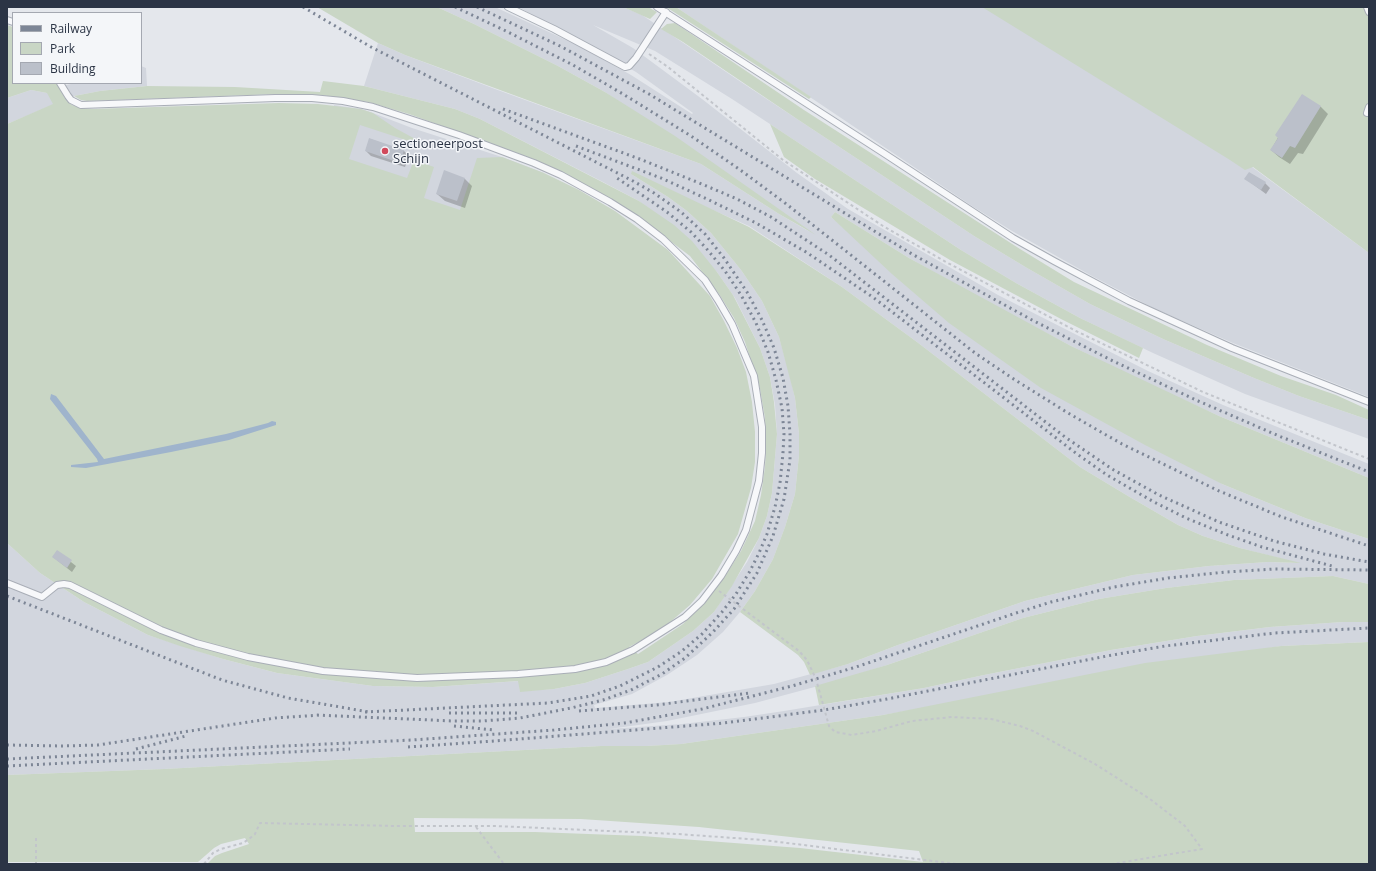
<!DOCTYPE html>
<html>
<head>
<meta charset="utf-8">
<style>
  body { margin:0 }
  #map { position:relative; width:1376px; height:871px; overflow:hidden; background:#e4e7ec; font-family:"Open Sans",sans-serif }
  canvas { display:block }
  .frame { position:absolute; inset:0; border:8px solid #2b3445; pointer-events:none }
  .legend { position:absolute; left:12px; top:12px; width:130px; height:72px; box-sizing:border-box; background:#f4f6f9; border:1px solid #a4a8b1; margin:0; padding:5px 7px; list-style:none; font-size:12px; color:#2b3445 }
  .legend li { display:flex; align-items:center; gap:8px; height:20px }
  .legend b { width:20px; border:1px solid #a4a8b1 }
</style>
</head>
<body>
<div id="map">
<canvas width="1376" height="871"></canvas>
<div class="frame"></div>
<ul class="legend">
<li><b style="height:5px;background:#7d8696"></b>Railway</li>
<li><b style="height:11px;background:#c9d6c5"></b>Park</li>
<li><b style="height:11px;background:#bbc0ca"></b>Building</li>
</ul>
</div>
<script>
const ctx = document.querySelector('canvas').getContext('2d');
ctx.lineJoin = 'round';
function paint(path, color) {
  ctx.fillStyle = color;
  ctx.fill(path, 'evenodd');
}
function poly(rows) {
  const path = new Path2D();
  for (const r of rows) {
    path.moveTo(r[0], r[1]);
    for (let i = 2; i < r.length; i += 2) path.lineTo(r[i], r[i + 1]);
  }
  return path;
}
function trace(path, color, width, dash) {
  ctx.strokeStyle = color;
  ctx.lineWidth = width;
  ctx.lineCap = dash ? 'butt' : 'round';
  ctx.setLineDash(dash || []);
  ctx.stroke(path);
}
function label(font, color, halo, rows, align = 'center') {
  ctx.font = font + ' "Open Sans",sans-serif';
  ctx.lineWidth = 3;
  ctx.setLineDash([]);
  ctx.textBaseline = 'middle';
  ctx.strokeStyle = halo;
  ctx.fillStyle = color;
  for (const [text, x, y, turn = 0] of rows) {
    ctx.save();
    ctx.translate(x, y);
    ctx.rotate((+turn || 0) * Math.PI / 180);
    ctx.textAlign = isNaN(turn) ? turn : align;
    if (halo) ctx.strokeText(text, 0, 0);
    ctx.fillText(text, 0, 0);
    ctx.restore();
  }
}
paint(poly([
  [437,7,495,7,579,46,631,75,692,114,693,113,636,72,560,29,518,7,623,7,642,15,741,82,974,236,1027,268,1090,304,1163,339,1254,378,1299,396,1369,420,1369,439,1245,394,1153,353,1080,318,1016,283,961,250,732,99,655,51,593,25,633,48,702,99,797,173,848,209,998,295,1148,371,1223,405,1369,464,1369,478,1219,416,1144,382,1071,346,993,305,909,258,835,212,831,217,846,230,1222,484,1305,518,1369,539,1369,584,1333,576,1234,580,1166,588,1099,599,1023,618,887,665,837,681,755,703,667,721,609,729,682,724,744,717,784,711,924,688,984,675,1111,650,1197,636,1270,627,1343,622,1369,622,1369,642,1281,646,883,715,681,744,647,746,601,746,164,769,7,775,7,543,40,573,84,602,148,635,223,659,277,673,373,686,433,687,519,681,520,691,554,689,585,683,628,669,648,662,693,631,714,612,747,562,759,538,767,516,772,493,777,434,775,405,770,377,760,348,735,298,717,272,639,201,603,182,480,119,455,109,364,86,378,43,405,55,495,89,701,164,779,214,810,232,605,92,558,66,474,24],
  [631,174,749,226,842,287,917,342,1080,467,1128,496,1178,525,1203,536,1240,548,1298,563,1268,562,1209,566,1133,575,1025,601,898,645,848,664,774,684,669,702,595,708,594,705,632,694,667,675,697,655,723,632,740,612,755,591,773,559,785,527,795,494,799,455,799,434,795,398,789,372,779,337,762,301,741,270,711,233,687,211,668,197],
  [676,7,1012,7,1252,167,1369,253,1369,397,1233,343,1155,309,1092,276,1012,231,972,206],
  [141,66,146,68,147,86,100,91,74,96,7,124,7,98,31,90,47,93,66,85,76,83,141,83],
  [334,105,361,109,373,113,412,128,502,157,544,173,472,225,342,160]
]), '#d2d6de');
paint(poly([
  [317,7,437,7,474,24,558,66,605,92,675,136,816,235,779,214,701,164,405,55,378,43],
  [623,7,648,7,657,12,650,19],
  [666,7,676,7,811,97,809,99],
  [982,7,1369,7,1369,253,1253,167,1245,170,1230,160],
  [675,23,804,110,1020,249,1074,282,1207,345,1281,376,1336,395,1369,410,1369,420,1299,396,1254,378,1163,339,1090,304,1027,268,974,236,797,119,683,42,661,29,667,24],
  [7,25,13,27,13,83,58,83,68,102,72,105,80,108,92,109,279,103,318,104,361,109,373,113,395,128,419,141,418,144,360,125,349,159,407,178,414,160,434,167,424,198,460,210,477,158,502,157,544,173,579,190,615,211,668,250,710,296,724,321,737,348,746,372,752,402,755,432,755,462,751,488,738,534,712,579,690,605,661,630,629,647,638,654,683,624,705,602,727,573,741,551,755,521,761,495,765,467,766,446,765,418,760,389,745,342,734,318,719,294,690,256,633,213,601,193,533,159,409,114,368,102,321,95,278,94,87,101,81,100,74,96,100,91,147,86,235,87,320,92,323,81,364,86,455,109,480,119,639,201,674,225,692,241,717,272,733,295,760,348,770,377,774,402,777,434,772,493,767,516,759,538,732,586,714,612,693,631,648,662,628,669,585,683,554,689,520,692,518,681,433,687,373,686,277,673,223,659,180,646,148,635,84,602,40,573,7,543,7,124,53,104,47,93,31,90,7,98],
  [770,124,961,250,1016,283,1080,318,1143,348,1139,358,1061,319,950,260,815,179,784,157],
  [632,171,749,227,842,287,917,342,1080,467,1128,496,1178,525,1203,536,1240,548,1301,563,1268,562,1209,566,1133,575,1025,601,898,645,848,664,810,675,804,662,798,655,740,612,755,591,773,559,785,527,795,494,799,455,799,434,795,398,779,337,762,301,741,270,711,233,687,211,668,197,631,174],
  [835,212,909,258,1071,346,1219,416,1369,478,1369,539,1305,518,1222,484,1145,445,1041,388,949,323,892,274,831,217],
  [1333,576,1369,584,1369,622,1343,622,1270,627,1197,636,1111,650,984,675,924,688,819,705,815,686,887,665,1023,618,1099,599,1166,588,1234,580],
  [1369,642,1369,864,207,864,215,856,222,853,249,844,245,838,221,844,214,848,198,862,7,862,7,775,164,769,601,746,647,746,681,744,883,715,1145,663,1281,646],
  [414,818,581,819,699,827,919,851,923,862,800,848,642,836,535,832,415,832]
]), '#c9d6c5');
paint(poly([
  [51,394,56,396,104,459,226,434,268,423,272,421,276,422,276,425,229,440,171,452,86,468,71,467,71,465,98,462,97,459,50,399]
]), '#9fb4cc');
paint(poly([
  [1302,95,1321,107,1328,114,1303,154,1298,153,1290,164,1279,157,1271,150],
  [370,139,404,151,409,156,405,167,371,156,366,151],
  [445,172,465,179,472,186,465,208,445,201,437,194],
  [1246,179,1265,183,1270,188,1266,194],
  [57,551,76,566,72,572,53,557]
]), '#0003');
paint(poly([
  [1302,94,1321,106,1295,148,1290,146,1282,158,1270,150,1278,138,1275,135],
  [369,138,404,150,400,163,365,151],
  [444,170,465,178,457,201,436,194],
  [1249,172,1266,182,1261,190,1244,179],
  [57,550,72,560,67,568,52,557]
]), '#bbc0ca');
const lane = poly([
  [508,7,554,29,625,67,629,66,636,58,666,12],
  [657,7,885,154,1013,238,1054,261,1129,301,1232,348,1369,402],
  [1367,7,1369,12],
  [7,20,13,22],
  [1367,113,1369,107],
  [7,583,42,597,57,585,64,584,70,585,161,630,196,643,248,657,323,671,417,678,518,674,575,669,606,662,633,650,685,617,702,601,721,576,736,551,746,530,759,481,762,453,762,427,754,376,732,324,718,300,705,280,663,239,637,219,610,202,561,175,534,163,459,135,373,107,343,101,312,98,275,98,81,105,71,100,68,96,60,83]
]);
trace(lane, '#a9aeb7', 8);
trace(poly([
  [649,54,668,67,783,160,883,226,946,262,1076,331,1203,392,1369,459],
  [719,591,799,651,807,660,816,679,829,726,835,732,852,735,876,731,912,721,952,717,991,719,1020,726,1033,731,1095,764,1150,799,1185,826,1202,849,1112,864],
  [476,827,504,864],
  [36,838,36,864],
  [204,864,213,853,221,849,243,843,249,839,255,834,260,823,396,826,496,826,677,834,763,840,957,864]
]), '#c2c5cb', 2, [3, 3]);
trace(lane, '#f7f8fa', 6);
trace(poly([
  [303,7,371,47,633,181,654,193,681,212,705,234,724,258,747,292,762,320,774,348,783,378,788,406,790,434,790,460,784,499,773,536,757,573,734,609,713,632,685,658,662,674,631,690,603,700,571,708,520,718,483,721,453,721,316,715],
  [455,7,506,31,573,65,623,94,691,136,739,169,785,203,975,353,1012,378,1068,413,1122,444,1219,491,1282,517,1369,546],
  [477,7,560,46,649,94,912,254,1032,320,1113,361,1196,400,1279,436,1369,472],
  [503,109,637,158,697,182,737,199,771,217,829,255,1065,437,1112,469,1159,495,1219,522,1274,541,1324,554,1369,562],
  [576,146,661,178,707,199,756,223,806,252,874,298,1077,454,1107,475,1154,502,1186,518,1228,535,1262,547,1332,566],
  [7,596,222,680,288,698,369,712],
  [579,711,656,705,750,693],
  [365,712,548,703,591,696,620,686,658,667,682,651,702,634,722,612,736,594,750,571,759,553,767,534,775,507,780,483,783,453,784,434,782,408,776,380,768,352,756,323,741,295,725,271,706,248,691,232,667,212,614,176],
  [449,713,521,713],
  [454,726,494,730],
  [7,745,62,746,98,745,275,718,321,715],
  [408,747,494,741,724,723,824,710,887,699,1107,656,1165,646,1275,633,1369,628],
  [136,749,186,736],
  [7,759,412,740,554,730,625,723,702,709,792,686,856,667,1013,614,1051,602,1114,587,1168,578,1226,572,1275,569,1369,570],
  [7,766,350,749]
]), '#7d8696', 3, [2, 4]);
for (const [x, y, r, color] of [
  [385,151,4,"#d1495b"]
]) {
  const dot = new Path2D();
  dot.arc(x, y, r, 0, 2 * Math.PI);
  ctx.fillStyle = color;
  ctx.fill(dot);
  trace(dot, '#f4f6f9', 1.5);
}
label('13px', '#2b3445', '#f4f6f9', [
  ["sectioneerpost",393,144],
  ["Schijn",393,159]
], 'left');
</script>
</body>
</html>
